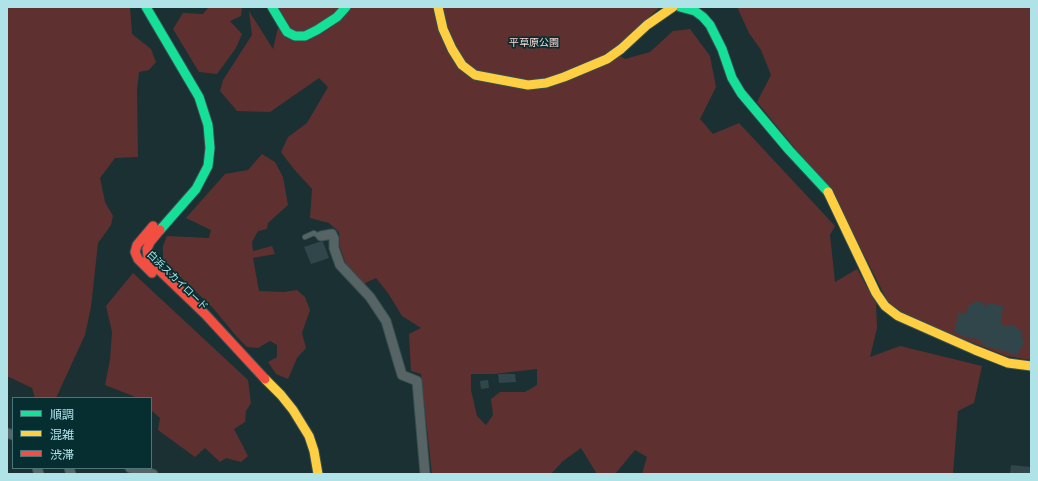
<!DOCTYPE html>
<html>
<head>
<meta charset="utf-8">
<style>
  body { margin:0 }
  #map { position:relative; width:1038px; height:481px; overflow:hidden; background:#1b3032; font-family:"DejaVu Sans","Noto Sans JP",sans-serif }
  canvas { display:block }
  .frame { position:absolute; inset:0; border:8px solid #b0e3e8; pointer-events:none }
  .legend { position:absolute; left:12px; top:397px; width:140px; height:72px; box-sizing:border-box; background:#062e31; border:1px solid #4a767a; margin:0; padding:5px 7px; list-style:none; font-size:12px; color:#b0e3e8 }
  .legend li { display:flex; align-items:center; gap:8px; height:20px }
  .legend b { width:20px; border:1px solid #4a767a }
</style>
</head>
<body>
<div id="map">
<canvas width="1038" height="481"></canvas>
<div class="frame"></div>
<ul class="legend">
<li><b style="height:5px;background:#16e098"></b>順調</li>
<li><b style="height:5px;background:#ffcf43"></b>混雑</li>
<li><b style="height:5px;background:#f24e42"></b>渋滞</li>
</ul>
</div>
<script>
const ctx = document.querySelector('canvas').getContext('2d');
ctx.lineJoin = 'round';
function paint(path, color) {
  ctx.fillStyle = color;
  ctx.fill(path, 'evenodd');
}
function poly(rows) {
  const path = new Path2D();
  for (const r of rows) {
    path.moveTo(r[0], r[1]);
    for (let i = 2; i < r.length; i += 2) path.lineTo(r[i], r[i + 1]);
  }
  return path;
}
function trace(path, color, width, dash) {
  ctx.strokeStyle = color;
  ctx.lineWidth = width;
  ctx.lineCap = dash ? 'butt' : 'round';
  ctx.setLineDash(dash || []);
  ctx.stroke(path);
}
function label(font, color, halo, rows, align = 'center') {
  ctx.font = font + ' "DejaVu Sans","Noto Sans JP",sans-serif';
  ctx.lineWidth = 3.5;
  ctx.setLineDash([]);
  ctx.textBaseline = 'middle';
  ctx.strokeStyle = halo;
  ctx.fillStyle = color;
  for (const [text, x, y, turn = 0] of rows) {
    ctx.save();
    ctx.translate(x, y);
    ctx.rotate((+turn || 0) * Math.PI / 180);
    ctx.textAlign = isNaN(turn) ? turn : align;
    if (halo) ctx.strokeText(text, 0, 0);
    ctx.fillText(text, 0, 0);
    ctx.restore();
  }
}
paint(poly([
  [7,7,130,7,132,34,151,49,156,62,149,70,139,72,137,90,138,157,115,158,100,178,105,202,113,216,111,225,98,243,91,307,85,335,56,398,35,398,32,388,7,376],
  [209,7,242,7,241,16,230,21,242,34,236,48,217,74,199,72,173,29,183,13,203,14],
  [273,7,660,7,612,51,625,59,650,52,673,31,690,29,710,56,716,87,700,119,713,134,739,123,835,226,830,235,835,282,857,269,876,303,877,328,870,357,900,346,982,366,974,403,958,411,953,474,642,474,647,457,635,450,615,474,597,474,581,448,563,461,551,474,432,474,421,374,411,371,409,334,421,328,402,316,388,293,376,278,363,284,345,262,340,247,339,232,329,223,310,218,312,189,293,168,281,152,288,137,307,123,328,87,319,78,270,112,237,111,220,91,223,80,252,35,249,11,273,49,280,19],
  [537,369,537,385,525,392,500,392,491,399,493,415,486,425,477,416,471,390,471,374,494,374],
  [737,7,1031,7,1031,360,1006,356,908,317,888,302,834,196,757,102,771,75,761,50,749,33],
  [262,154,275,162,283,177,288,205,268,223,267,229,258,231,252,242,253,251,272,246,275,254,253,258,259,291,284,292,297,290,305,297,310,310,302,333,306,348,297,358,288,379,276,374,268,362,277,357,277,345,270,341,258,348,247,347,237,337,213,308,163,260,163,246,167,236,209,238,211,230,186,218,225,174,248,170],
  [133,273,248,380,251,403,246,411,245,422,234,429,248,456,241,462,226,458,220,462,205,448,195,457,158,430,160,418,151,410,151,398,138,398,105,385,110,360,112,332,106,306]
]), '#5e3130');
paint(poly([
  [319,242,323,242,329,258,311,264,304,247],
  [975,301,982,302,986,307,989,303,1003,306,1001,325,1015,326,1023,333,1021,336,1025,341,1017,355,989,347,981,344,981,340,965,337,954,332,959,312,966,314,968,305,971,305],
  [498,374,515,374,516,382,499,383],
  [488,380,489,388,481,389,480,381],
  [1011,465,1031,467,1031,474,1010,474]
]), '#31464a');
const lane = poly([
  [305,237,314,233,317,235,321,236]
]);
const street = poly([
  [321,236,332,234,334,239,334,248,340,265,370,297,386,321,402,375,417,381,425,474],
  [7,433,13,435],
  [37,468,39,474],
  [69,468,71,474],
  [130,468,153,474]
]);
const fast = poly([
  [146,7,199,97,208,125,210,148,208,166,196,189,160,230],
  [272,7,287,32,295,36,305,36,317,30,337,17,346,7],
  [680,7,695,11,703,17,710,25,722,49,732,78,741,93,789,150,828,192]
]);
const slow = poly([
  [438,7,443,29,452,49,462,65,475,75,528,85,546,83,564,77,607,59,621,49,647,25,673,7],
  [828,192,876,293,885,306,898,316,975,350,1008,363,1031,366],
  [265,379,281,395,293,410,309,436,314,451,318,474]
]);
const jam = poly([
  [160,230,150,242,147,249,148,257,156,267,205,314,265,379],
  [152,273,138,259,135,252,137,245,153,226]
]);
trace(lane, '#374f51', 6);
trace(street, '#374f51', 11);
trace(fast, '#374f51', 11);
trace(slow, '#374f51', 11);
trace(jam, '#374f51', 11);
trace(lane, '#566465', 4.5);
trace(street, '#566465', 9);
trace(fast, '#16e098', 9);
trace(slow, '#ffcf43', 9);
trace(jam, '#f24e42', 9);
label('10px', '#ffd7d4', '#062e31', [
  ["平草原公園",534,43]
]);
label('10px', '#b0e3e8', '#062e31', [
  ["白浜スカイロード",177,281,44]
]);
</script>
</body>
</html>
